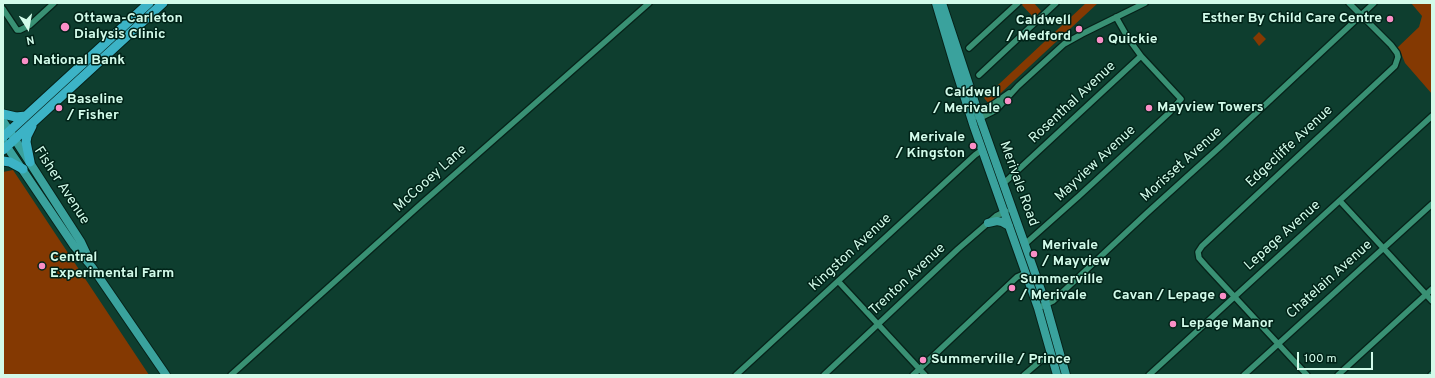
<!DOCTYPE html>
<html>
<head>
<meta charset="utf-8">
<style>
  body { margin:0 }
  #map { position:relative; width:1435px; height:378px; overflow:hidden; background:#0e3e2f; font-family:Overpass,sans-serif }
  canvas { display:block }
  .frame { position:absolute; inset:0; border:4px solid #d2fbea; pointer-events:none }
  .north { position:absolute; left:8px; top:8px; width:40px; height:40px; -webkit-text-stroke:3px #002318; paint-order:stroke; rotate:169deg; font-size:11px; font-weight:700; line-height:16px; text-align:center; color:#d2fbea }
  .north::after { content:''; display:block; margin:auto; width:14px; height:18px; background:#d2fbea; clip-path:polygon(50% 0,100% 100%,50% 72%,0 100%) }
  .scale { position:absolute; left:1297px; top:352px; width:76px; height:18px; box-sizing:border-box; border:2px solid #d2fbea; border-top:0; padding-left:5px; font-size:12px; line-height:14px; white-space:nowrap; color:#d2fbea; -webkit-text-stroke:3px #002318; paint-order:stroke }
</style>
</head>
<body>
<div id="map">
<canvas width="1435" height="378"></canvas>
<div class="frame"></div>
<div class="north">N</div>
<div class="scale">100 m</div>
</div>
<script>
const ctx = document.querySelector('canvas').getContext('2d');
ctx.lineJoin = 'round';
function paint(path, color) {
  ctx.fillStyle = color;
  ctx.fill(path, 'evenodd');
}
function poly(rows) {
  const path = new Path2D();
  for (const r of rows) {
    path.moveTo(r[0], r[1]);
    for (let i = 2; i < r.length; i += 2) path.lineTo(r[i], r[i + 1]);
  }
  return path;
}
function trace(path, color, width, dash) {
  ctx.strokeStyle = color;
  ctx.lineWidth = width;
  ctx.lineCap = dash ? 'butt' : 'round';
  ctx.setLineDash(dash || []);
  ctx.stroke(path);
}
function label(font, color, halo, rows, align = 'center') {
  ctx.font = font + ' Overpass,sans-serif';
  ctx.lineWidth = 3;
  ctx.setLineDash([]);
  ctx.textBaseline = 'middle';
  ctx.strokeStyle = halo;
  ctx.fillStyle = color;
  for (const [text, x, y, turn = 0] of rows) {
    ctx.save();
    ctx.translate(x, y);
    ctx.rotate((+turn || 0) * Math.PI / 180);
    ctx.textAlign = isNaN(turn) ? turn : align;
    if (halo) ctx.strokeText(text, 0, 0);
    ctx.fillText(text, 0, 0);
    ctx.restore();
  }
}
paint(poly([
  [1024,3,1034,3,1041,11,1034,18,1022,5],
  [1086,3,1098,3,989,104,984,98],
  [1411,3,1432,3,1432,94,1405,63,1401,53,1397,48,1419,27,1422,16],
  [1259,32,1266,39,1259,46,1253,38],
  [13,170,149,375,3,375,3,172]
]), '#843902');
const street = poly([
  [3,9,17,30,20,30,30,25,54,3],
  [969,48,1018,3],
  [979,75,1056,3],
  [975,113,978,111,992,105,1009,93],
  [977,117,980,118,996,110,1018,86,1064,44,1082,34,1145,3],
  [1004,183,1141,56],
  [1340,201,1432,301],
  [1025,244,1079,196,1170,112,1181,99,1141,56,1128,38,1116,17],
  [838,281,925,375],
  [1038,308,1053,301,1069,286,1147,213,1221,146,1374,3],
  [231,375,421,204,649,3],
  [736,375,975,155,982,150],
  [824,375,958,249,996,216,1006,211],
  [913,375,1017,277,1026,273],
  [1024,375,1045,357,1051,354],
  [1149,375,1432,116],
  [1244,375,1432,204],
  [1307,375,1207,267,1199,258,1198,252,1202,246,1395,66,1398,57,1397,53,1391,45,1349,3],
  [1338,375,1432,289],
  [1431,375,1432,374]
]);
const secondary = poly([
  [936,3,955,67,974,127,1038,308,1057,375],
  [942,3,980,118,1046,304,1066,375],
  [3,121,81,242,89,259],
  [3,141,74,246,92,267,166,375],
  [988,223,997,221,1002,222,1009,226]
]);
const primary = poly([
  [3,114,16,117,26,116],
  [3,137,149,3],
  [3,150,163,3],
  [3,161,10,162,23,169],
  [30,162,26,142,27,136,32,126]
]);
trace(street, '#062219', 8);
trace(secondary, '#062219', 10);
trace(primary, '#062219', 11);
trace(street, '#399174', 5.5);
trace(secondary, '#3aa29d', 8);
trace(primary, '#3cb3c6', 9);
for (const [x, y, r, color] of [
  [1390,19,4,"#fa8fc7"],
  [65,27,5,"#fa8fc7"],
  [1079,29,4,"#fa8fc7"],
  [1100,40,4,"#fa8fc7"],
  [25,61,4,"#fa8fc7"],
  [1008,101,4,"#fa8fc7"],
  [59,108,4,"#fa8fc7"],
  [1149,108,4,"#fa8fc7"],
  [973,146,4,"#fa8fc7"],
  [1034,254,4,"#fa8fc7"],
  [42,266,4,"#fa8fc7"],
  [1012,288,4,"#fa8fc7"],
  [1223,296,4,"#fa8fc7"],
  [1173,324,4,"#fa8fc7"],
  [923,360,4,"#fa8fc7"]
]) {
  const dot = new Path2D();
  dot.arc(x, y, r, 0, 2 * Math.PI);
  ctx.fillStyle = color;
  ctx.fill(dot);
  trace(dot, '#002318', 1.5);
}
label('bold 14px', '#d2fbea', '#002318', [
  ["Ottawa-Carleton",74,19],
  ["Dialysis Clinic",74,35],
  ["Esther By Child Care Centre",1382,19,"right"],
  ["Caldwell",1071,21,"right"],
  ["/ Medford",1071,37,"right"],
  ["Quickie",1108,40],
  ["National Bank",33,61],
  ["Caldwell",1000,93,"right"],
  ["/ Merivale",1000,109,"right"],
  ["Baseline",67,100],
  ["/ Fisher",67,116],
  ["Mayview Towers",1157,108],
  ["Merivale",965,138,"right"],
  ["/ Kingston",965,154,"right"],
  ["Merivale",1042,246],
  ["/ Mayview",1042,262],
  ["Central",50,258],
  ["Experimental Farm",50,274],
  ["Summerville",1020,280],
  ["/ Merivale",1020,296],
  ["Cavan / Lepage",1215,296,"right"],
  ["Lepage Manor",1181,324],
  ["Summerville / Prince",931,360]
], 'left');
label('14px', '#d2fbea', '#002318', [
  ["Rosenthal Avenue",1073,103,-43],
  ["Edgecliffe Avenue",1290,147,-43],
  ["Mayview Avenue",1096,164,-43],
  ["Morisset Avenue",1182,165,-42],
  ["McCooey Lane",431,179,-42],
  ["Merivale Road",1018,184,70],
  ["Fisher Avenue",61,186,57],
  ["Lepage Avenue",1283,236,-42],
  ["Kingston Avenue",851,253,-43],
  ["Trenton Avenue",908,280,-43],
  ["Chatelain Avenue",1330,280,-42]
]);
</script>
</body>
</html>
